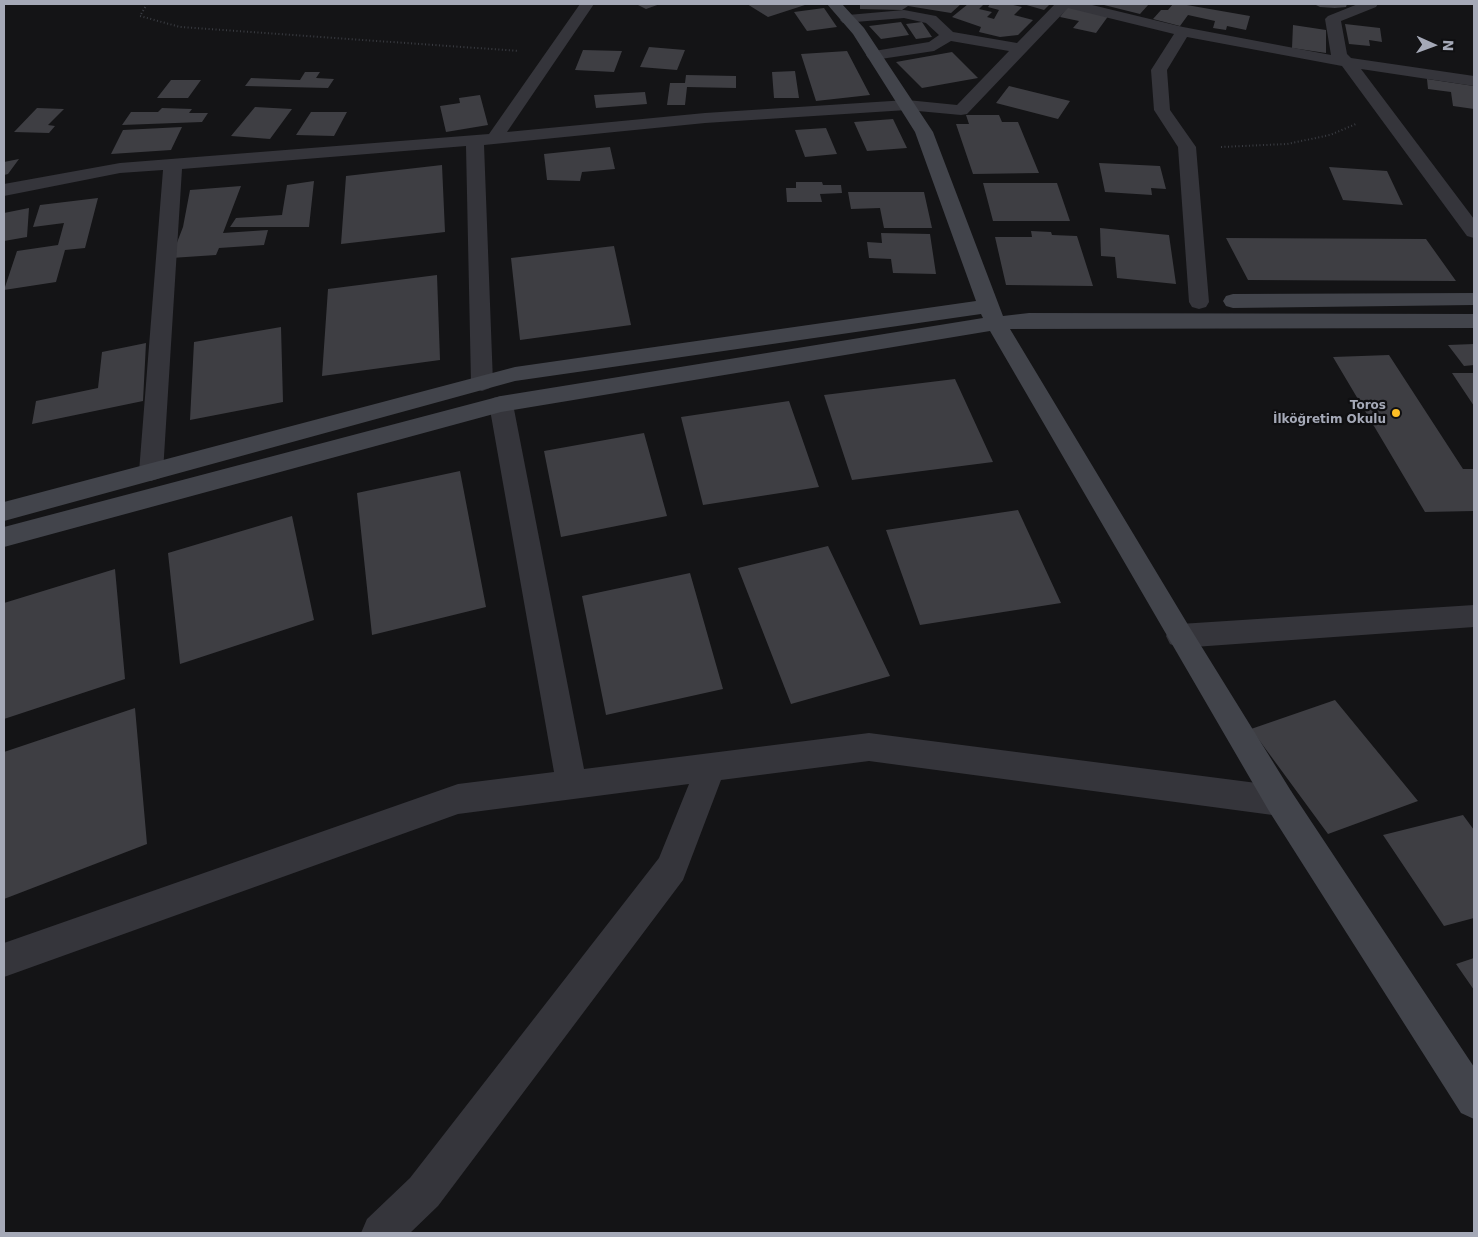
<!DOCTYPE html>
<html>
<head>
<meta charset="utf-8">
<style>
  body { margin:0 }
  #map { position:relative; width:1478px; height:1237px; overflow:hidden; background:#141416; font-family:"DejaVu Sans",sans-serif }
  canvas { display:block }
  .frame { position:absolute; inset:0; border:5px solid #a5a9b7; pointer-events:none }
  .north { position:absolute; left:1408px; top:20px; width:50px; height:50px; -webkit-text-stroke:4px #0f0f11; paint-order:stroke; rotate:92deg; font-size:14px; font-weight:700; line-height:20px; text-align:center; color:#a5a9b7 }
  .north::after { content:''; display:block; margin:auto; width:18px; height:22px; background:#a5a9b7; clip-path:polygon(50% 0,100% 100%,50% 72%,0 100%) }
</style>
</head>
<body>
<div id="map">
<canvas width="1478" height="1237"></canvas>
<div class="frame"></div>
<div class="north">N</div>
</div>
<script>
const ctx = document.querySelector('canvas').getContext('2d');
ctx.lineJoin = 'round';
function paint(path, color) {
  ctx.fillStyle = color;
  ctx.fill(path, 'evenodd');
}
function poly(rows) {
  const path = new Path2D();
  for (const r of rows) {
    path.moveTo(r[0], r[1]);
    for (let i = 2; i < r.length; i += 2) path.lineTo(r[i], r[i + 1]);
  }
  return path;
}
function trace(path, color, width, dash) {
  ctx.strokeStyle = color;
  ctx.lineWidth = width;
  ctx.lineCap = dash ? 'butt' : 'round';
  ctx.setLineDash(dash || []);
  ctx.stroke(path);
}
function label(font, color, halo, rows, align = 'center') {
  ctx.font = font + ' "DejaVu Sans",sans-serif';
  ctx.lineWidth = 4.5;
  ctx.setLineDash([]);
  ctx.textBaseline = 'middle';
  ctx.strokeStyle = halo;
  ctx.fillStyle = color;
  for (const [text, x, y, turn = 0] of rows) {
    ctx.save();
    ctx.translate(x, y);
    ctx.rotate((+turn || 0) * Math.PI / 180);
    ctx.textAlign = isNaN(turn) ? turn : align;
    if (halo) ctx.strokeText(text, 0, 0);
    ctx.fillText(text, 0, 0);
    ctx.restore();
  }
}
paint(poly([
  [636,4,660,4,646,9],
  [747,4,803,4,805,5,768,17],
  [860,4,961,4,951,13,908,6,902,10,860,9],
  [968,4,984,4,979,9,992,12,987,17,994,19,999,10,988,7,990,4,1009,4,1022,7,1014,15,1033,20,1018,35,1000,37,979,32,981,27,952,17],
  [1023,4,1050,4,1044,10],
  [1100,4,1149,4,1140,14],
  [1173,4,1181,4,1250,16,1246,30,1227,26,1226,30,1213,28,1215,21,1188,15,1180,26,1153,19,1161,10,1168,10],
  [1314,4,1347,4,1346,7,1335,8,1320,7],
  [1068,6,1109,15,1096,33,1073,28,1079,21,1060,17],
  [824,8,837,27,807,31,794,12],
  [901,22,909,35,881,39,869,26],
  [922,22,932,37,916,39,906,24],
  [1345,24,1380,28,1382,42,1369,40,1370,46,1349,44],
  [1293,25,1326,30,1326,53,1292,48],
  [649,47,685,50,677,70,640,67],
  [583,50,622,51,614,72,575,70],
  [847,51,870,95,816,101,801,54],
  [952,52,978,78,922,88,896,62],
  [795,71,799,98,774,98,772,72],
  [305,72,320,72,316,78,334,79,328,88,245,86,251,78,300,80],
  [686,75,736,76,736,88,687,87,685,105,667,105,670,83,685,83],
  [1427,79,1474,86,1474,109,1453,106,1451,92,1428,89],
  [171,80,201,80,188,98,157,98],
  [1009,86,1070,101,1058,119,996,103],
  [645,92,647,104,596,108,594,95],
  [480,95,488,125,446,132,440,106,460,103,459,98],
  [255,107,292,109,270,139,231,136],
  [37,108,64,109,48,125,55,126,49,133,14,132],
  [162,108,192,109,189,113,208,113,202,122,122,125,131,112,158,112],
  [311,112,347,112,334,136,296,135],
  [966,115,999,115,1002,122,1018,122,1039,173,973,174,956,124,969,124],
  [893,119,907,148,867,151,854,122],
  [182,127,171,150,111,154,123,130],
  [826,128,837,154,805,157,795,130],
  [610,147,615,169,582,172,580,181,547,180,544,154],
  [19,159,8,174,4,175,4,162],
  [1099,163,1160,166,1166,189,1151,188,1152,195,1105,192],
  [442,165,445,232,341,244,346,176],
  [1329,167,1387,171,1403,205,1343,200],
  [314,181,309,227,230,227,236,218,282,215,287,185],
  [796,182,822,182,823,185,841,185,842,193,820,194,822,202,787,202,786,188,796,188],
  [983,183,1057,183,1070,221,993,221],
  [241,186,223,233,268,230,264,245,219,248,216,255,171,258,183,227,190,190],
  [848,192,924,192,932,228,884,228,880,208,851,209],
  [98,198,85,248,65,250,56,282,4,290,17,251,58,245,64,223,33,227,40,205],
  [29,208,27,237,4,241,4,213],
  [1100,228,1169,235,1176,284,1117,278,1115,257,1101,256],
  [1031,231,1051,232,1052,235,1077,236,1093,286,1006,285,995,237,1032,237],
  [881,233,930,234,936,274,893,273,891,259,869,258,867,242,882,243],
  [1226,238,1426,239,1456,281,1248,280],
  [614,246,631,325,520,340,511,258],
  [437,275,440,360,322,376,328,289],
  [281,327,283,402,190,420,194,342],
  [146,343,143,401,32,424,36,401,98,388,102,352],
  [1474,344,1474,365,1464,366,1448,345],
  [1389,355,1463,469,1474,469,1474,511,1425,512,1333,357],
  [1452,373,1474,373,1474,406],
  [955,379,993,462,852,480,824,395],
  [789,401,819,487,703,505,681,417],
  [644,433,667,516,561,537,544,451],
  [460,471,486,607,372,635,357,493],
  [1018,510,1061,603,920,625,886,530],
  [292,516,314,620,180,664,168,553],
  [828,546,890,676,791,704,738,568],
  [115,569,125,679,4,719,4,603],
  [690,573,723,689,606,715,582,596],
  [1335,700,1418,801,1328,834,1251,729],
  [135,708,147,844,4,899,4,752],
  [1463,815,1474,830,1474,918,1444,926,1383,835],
  [1474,958,1474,990,1456,964]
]), '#3e3e43');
trace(poly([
  [147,4,140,16,180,27,519,51],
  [1221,147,1287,144,1330,135,1356,124]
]), '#3a3c42', 2, [1, 2.5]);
paint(poly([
  [580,4,594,4,507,132,705,113,907,100,957,105,1009,51,951,41,934,51,874,60,868,58,866,55,868,52,929,42,939,35,926,23,904,18,843,23,840,20,848,15,904,10,936,16,953,32,1017,43,1055,4,1088,4,1183,27,1331,55,1325,19,1328,16,1358,4,1378,4,1376,7,1341,21,1347,54,1351,58,1474,76,1474,86,1361,69,1474,219,1474,238,1467,236,1342,66,1187,37,1167,70,1170,110,1196,147,1209,302,1206,307,1199,309,1192,307,1189,302,1178,147,1154,110,1151,70,1174,34,1068,8,967,114,961,115,907,110,705,123,484,145,493,383,490,388,482,391,474,388,471,383,466,146,182,169,163,472,160,478,151,481,142,478,139,472,163,170,120,173,4,196,4,184,120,163,489,134,580,4],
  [501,396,509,398,513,404,584,769,869,733,1280,786,1291,791,1296,801,1291,811,1280,816,869,761,721,780,683,880,438,1206,410,1233,361,1233,367,1219,410,1178,659,858,689,784,458,814,4,977,4,943,458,784,554,772,489,404,493,398,501,396],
  [1474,605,1474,627,1180,648,1170,644,1166,636,1170,628,1180,624,1474,605]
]), '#35353b');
paint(poly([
  [827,4,842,4,864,28,933,132,1003,316,1029,313,1474,314,1474,328,1010,329,1190,628,1291,791,1474,1067,1474,1119,1461,1113,1269,811,990,331,501,412,4,547,4,527,501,396,983,318,981,314,515,381,4,521,4,502,515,367,976,301,915,132,853,34,827,4],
  [1474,293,1474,305,1233,308,1226,306,1223,301,1226,296,1233,294,1474,293]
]), '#42444b');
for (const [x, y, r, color] of [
  [1396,413,5,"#fdbe25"]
]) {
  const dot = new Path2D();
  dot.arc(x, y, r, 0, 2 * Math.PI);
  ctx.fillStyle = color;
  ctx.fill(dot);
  trace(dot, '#0f0f11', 2);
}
label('bold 12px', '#a5a9b7', '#0f0f11', [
  ["Toros",1386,406],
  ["İlköğretim Okulu",1386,420]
], 'right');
</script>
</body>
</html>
